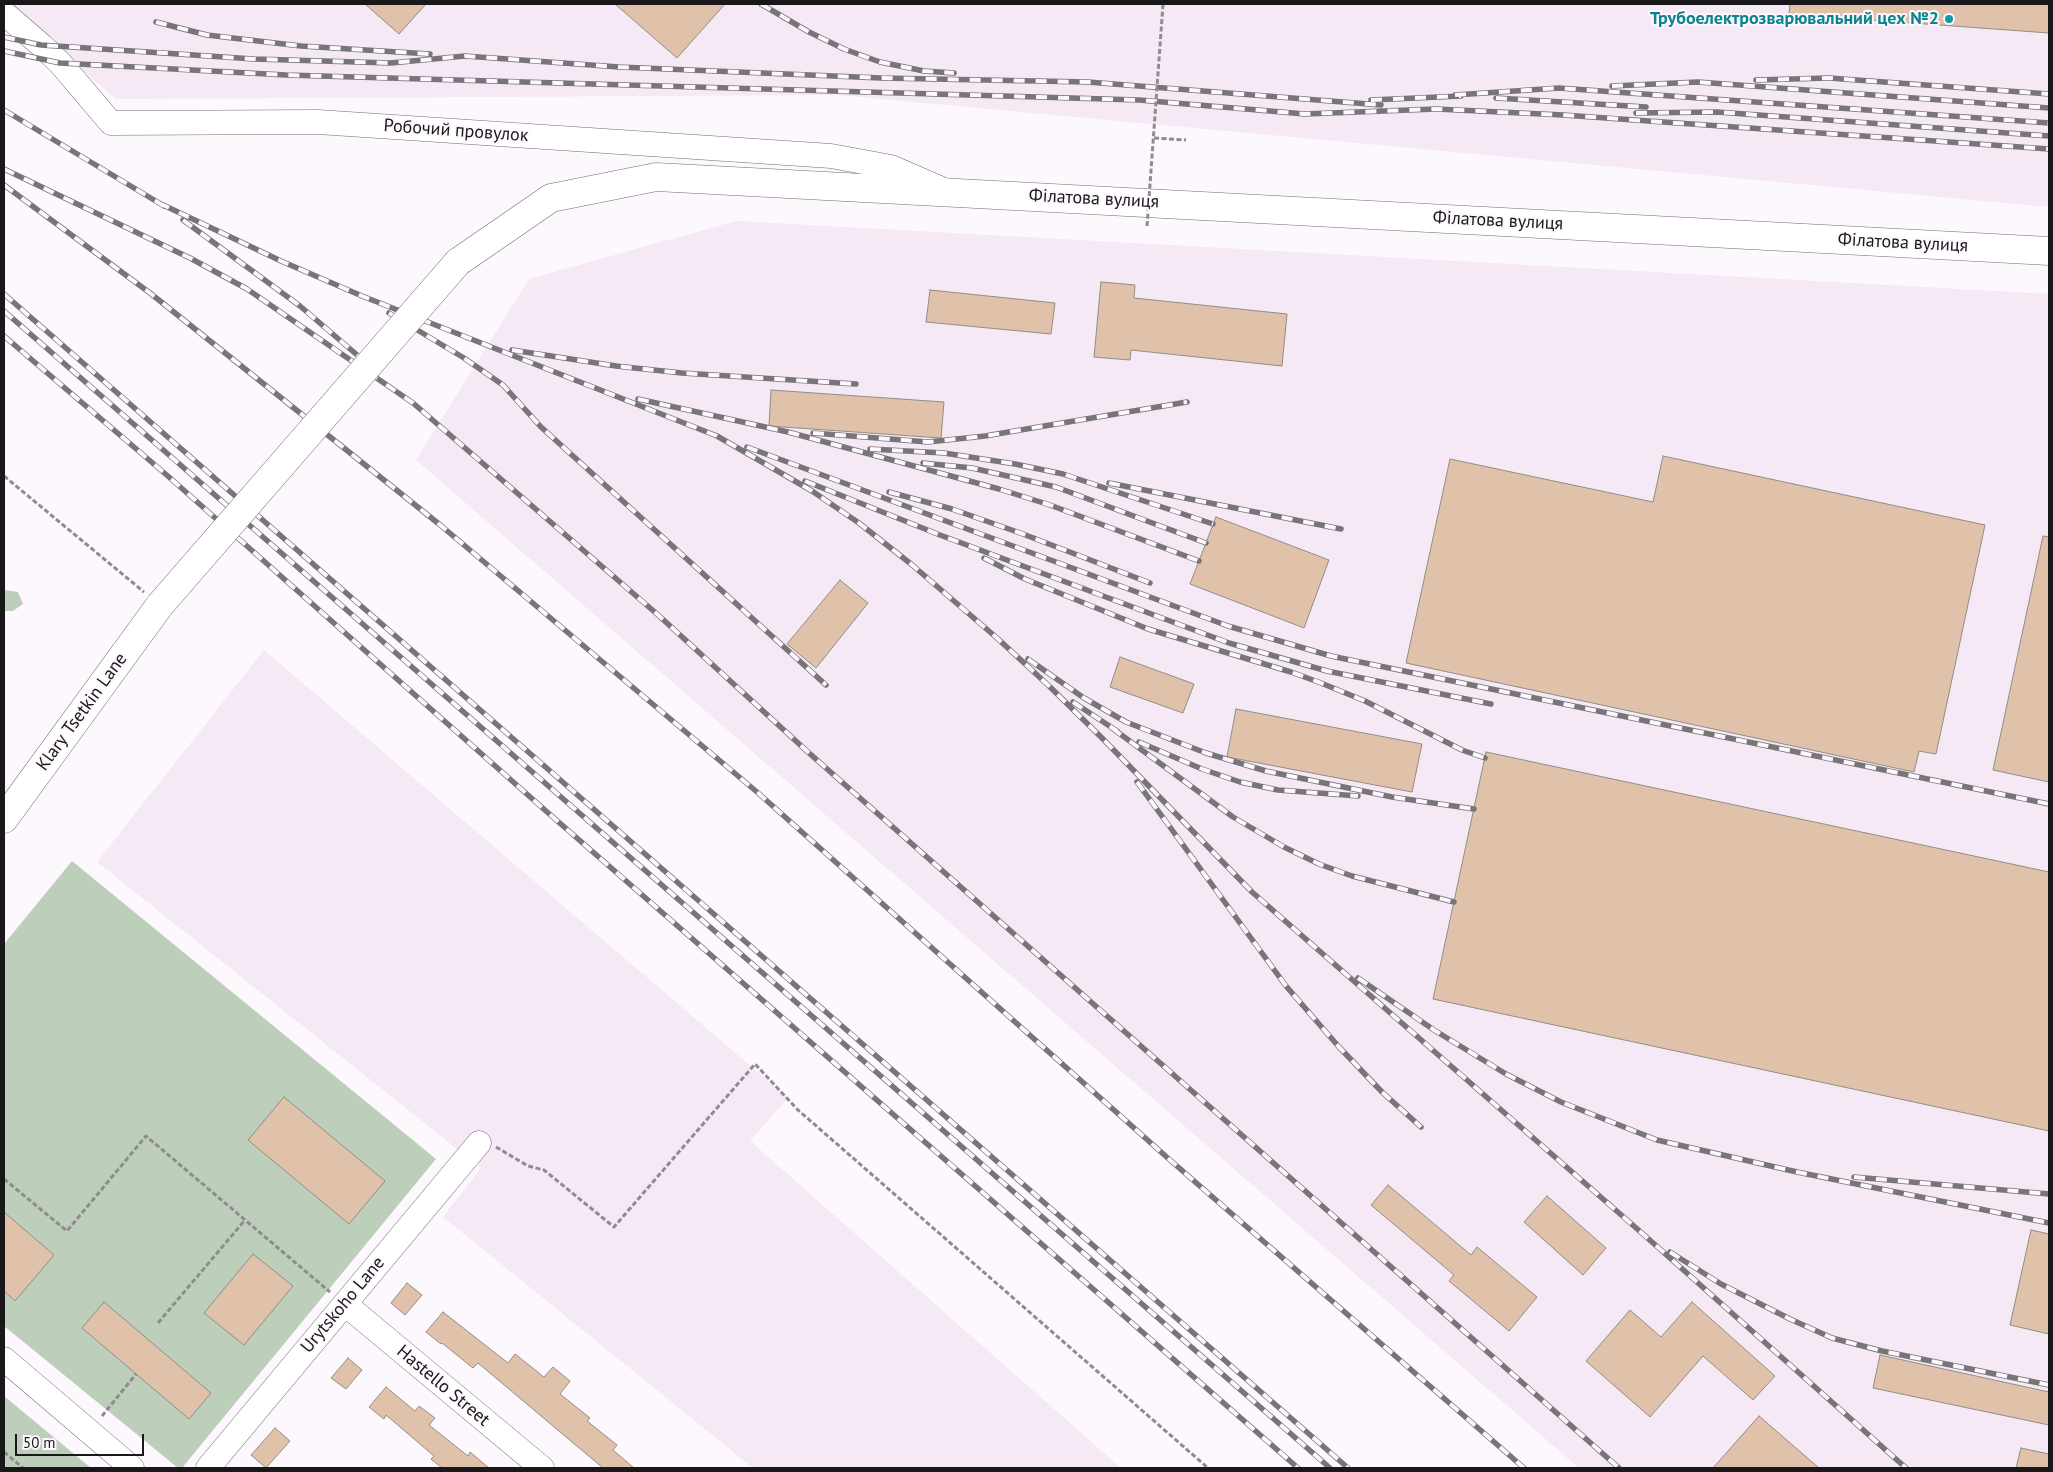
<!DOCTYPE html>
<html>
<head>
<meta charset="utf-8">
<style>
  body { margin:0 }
  #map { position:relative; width:2053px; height:1472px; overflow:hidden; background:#fdf8fd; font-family:"PT Sans",sans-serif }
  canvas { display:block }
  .frame { position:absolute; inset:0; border:5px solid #191719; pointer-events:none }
  .scale { position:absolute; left:15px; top:1434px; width:129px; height:22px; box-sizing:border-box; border:2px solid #191719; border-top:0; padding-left:6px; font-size:15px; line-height:18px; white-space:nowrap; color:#191719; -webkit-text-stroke:4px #fdf8fd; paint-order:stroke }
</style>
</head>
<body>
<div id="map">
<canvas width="2053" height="1472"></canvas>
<div class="frame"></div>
<div class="scale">50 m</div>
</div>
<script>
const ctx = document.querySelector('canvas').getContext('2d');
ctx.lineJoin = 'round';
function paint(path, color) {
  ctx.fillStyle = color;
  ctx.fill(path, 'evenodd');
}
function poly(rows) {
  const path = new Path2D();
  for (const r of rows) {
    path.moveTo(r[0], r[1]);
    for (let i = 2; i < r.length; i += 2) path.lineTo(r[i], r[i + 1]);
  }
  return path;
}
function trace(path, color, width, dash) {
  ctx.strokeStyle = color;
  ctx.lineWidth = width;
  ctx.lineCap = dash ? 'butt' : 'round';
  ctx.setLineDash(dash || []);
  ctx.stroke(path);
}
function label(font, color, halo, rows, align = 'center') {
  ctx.font = font + ' "PT Sans",sans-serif';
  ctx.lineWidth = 4;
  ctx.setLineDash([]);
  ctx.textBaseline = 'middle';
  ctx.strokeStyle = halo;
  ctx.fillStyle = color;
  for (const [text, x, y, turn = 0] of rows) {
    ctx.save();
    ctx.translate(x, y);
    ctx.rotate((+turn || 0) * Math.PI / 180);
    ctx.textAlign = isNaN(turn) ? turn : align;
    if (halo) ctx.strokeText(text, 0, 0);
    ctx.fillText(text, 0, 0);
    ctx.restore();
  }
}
paint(poly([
  [4,4,2049,4,2049,207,838,95,116,99],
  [736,221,2049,294,2049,1468,1579,1468,416,460,529,279],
  [264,650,788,1098,750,1141,1121,1468,753,1468,443,1217,481,1168,97,862]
]), '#f4e9f4');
paint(poly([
  [4,590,18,592,23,604,13,611,4,611],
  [72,861,436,1159,182,1468,178,1468,4,1326,4,944],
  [4,1396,91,1468,4,1468]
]), '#bdcfbb');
const building = poly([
  [365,4,426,4,399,34,365,4],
  [615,4,725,4,677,58,615,4],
  [1790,4,2049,4,2049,33,1789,14,1790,4],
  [1101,282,1135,285,1134,298,1287,314,1282,366,1131,350,1130,360,1094,357,1101,282],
  [930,290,1055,303,1051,334,926,322,930,290],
  [771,390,944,402,941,438,769,426,771,390],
  [1663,456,1985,525,1936,754,1919,751,1914,772,1406,663,1450,459,1653,502,1663,456],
  [1216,517,1329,560,1304,628,1190,584,1216,517],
  [2043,536,2049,537,2049,782,1993,770,2043,536],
  [840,580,868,603,816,668,787,644,840,580],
  [1120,657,1194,684,1183,713,1110,687,1120,657],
  [1236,709,1422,744,1412,792,1227,757,1236,709],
  [1486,752,2049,872,2049,1131,1433,999,1486,752],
  [284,1097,385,1181,349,1224,248,1140,284,1097],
  [1388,1185,1471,1255,1477,1247,1537,1297,1509,1331,1449,1281,1454,1275,1371,1205,1388,1185],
  [1547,1196,1606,1248,1583,1275,1524,1222,1547,1196],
  [4,1212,54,1255,15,1301,4,1291,4,1212],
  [2031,1230,2049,1234,2049,1334,2010,1325,2031,1230],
  [253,1254,293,1286,244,1345,204,1313,253,1254],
  [407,1283,422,1295,405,1315,391,1303,407,1283],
  [104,1302,211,1393,189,1419,82,1328,104,1302],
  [1692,1302,1775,1376,1753,1400,1703,1356,1650,1417,1586,1361,1630,1310,1661,1337,1692,1302],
  [443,1312,508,1363,515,1354,544,1377,553,1367,570,1381,560,1394,590,1418,587,1421,617,1445,613,1450,634,1468,603,1468,478,1363,473,1368,442,1343,441,1344,426,1332,443,1312],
  [1880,1355,2049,1392,2049,1425,1873,1388,1880,1355],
  [348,1358,362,1370,346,1389,331,1378,348,1358],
  [386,1387,415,1411,419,1406,435,1418,429,1425,468,1456,470,1452,489,1468,442,1468,431,1459,434,1456,386,1415,384,1419,369,1407,386,1387],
  [1759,1416,1819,1468,1713,1468,1759,1416],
  [275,1428,290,1441,266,1468,251,1455,275,1428],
  [2021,1448,2049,1454,2049,1468,2016,1468,2021,1448]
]);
paint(building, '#dfc2a9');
trace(building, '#928d88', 1);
const minor = poly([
  [4,13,41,45,60,63,111,123,318,122,831,156,891,167,944,190],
  [345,1304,542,1468],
  [4,1359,132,1468],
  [208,1468,479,1143]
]);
const major = poly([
  [458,262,551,198,656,177,2049,251],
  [4,819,160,605]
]);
trace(minor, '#716c70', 25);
trace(major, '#716c70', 29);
trace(poly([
  [1154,138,1186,140],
  [4,476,144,592],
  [496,1147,528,1166,544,1170,614,1227,755,1064,798,1110,1208,1468],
  [4,1179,67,1231,146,1136,330,1292],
  [158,1323,245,1220],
  [102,1416,136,1374],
  [4,1452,23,1468]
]), '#8f8b8f', 3, [5, 2.5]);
trace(minor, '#fff', 24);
trace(major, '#fff', 28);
const rail = poly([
  [761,4,809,32,844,49,880,62,924,71,954,73],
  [156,22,207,35,301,46,430,54],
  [4,37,41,45,254,59,391,63,465,56,619,67,881,78,1088,82,1381,105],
  [4,51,60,63,286,75,1139,100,1305,114,1436,109,1563,115,2049,149],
  [1756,80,1829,78,2049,94],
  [1612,86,1698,82,2049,108],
  [1455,95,1559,88,2049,123],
  [1496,98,1646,107],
  [1371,100,1461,96],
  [4,110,164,206],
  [1636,113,1717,112,2049,136],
  [4,169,190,258,247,289,413,403,657,614,809,753,1619,1468],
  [4,185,150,293,439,524,757,792,1170,1160,1524,1468],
  [159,203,281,261,362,296,717,436,812,491,859,523,911,564,997,638,1048,685,1103,739,1252,892,1643,1234,1906,1468],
  [183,220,300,306,370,366],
  [4,294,1348,1468],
  [4,311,1330,1468],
  [389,313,464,358,503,385,541,427,826,685],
  [4,336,169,477,546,811,1298,1468],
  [512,350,616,366,682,373,856,384],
  [638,399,788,432,999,489,1050,505,1199,561],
  [813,433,928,442,985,436,1187,402],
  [747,447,1228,626,1331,656,2049,804],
  [870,449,944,453,1015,464,1063,474,1213,524],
  [923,463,972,468,1056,487,1206,543],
  [805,481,940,535,1229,643,1327,671,1491,704],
  [1109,483,1341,529],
  [889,492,952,509,1023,534,1150,583],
  [984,558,1025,579,1148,629,1291,672,1321,683,1365,701,1462,750,1485,758],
  [1028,659,1084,698,1126,722,1206,753,1266,771,1392,797,1474,809],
  [1073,702,1117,731],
  [1112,728,1233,817,1284,847,1319,864,1352,876,1454,902],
  [1139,742,1202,769,1240,782,1278,790,1358,796],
  [1137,782,1286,986,1339,1047,1382,1092,1421,1127],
  [1358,978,1434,1030,1506,1074,1561,1102,1657,1140,1797,1172,2049,1223],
  [1854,1177,2049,1194],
  [1670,1252,1721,1284,1790,1319,1832,1338,1882,1351,2049,1385]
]);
trace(rail, '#787578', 5.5);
trace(rail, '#fdf8fd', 4, [11]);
const majorBridge = poly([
  [160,605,458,262]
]);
trace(majorBridge, '#716c70', 29, []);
trace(poly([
  [1147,226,1163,4]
]), '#8f8b8f', 3, [5, 2.5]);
trace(majorBridge, '#fff', 28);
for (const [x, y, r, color] of [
  [1949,19,5,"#0f9aa8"]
]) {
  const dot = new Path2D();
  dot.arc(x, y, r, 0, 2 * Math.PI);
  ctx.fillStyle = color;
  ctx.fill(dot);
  trace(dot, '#fdf8fd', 2);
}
label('bold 18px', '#0d838f', '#fdf8fd', [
  ["Трубоелектрозварювальний цех №2",1939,19]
], 'right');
label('18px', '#191719', '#fdf8fd', [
  ["Робочий провулок",456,131,4],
  ["Філатова вулиця",1094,199,3],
  ["Філатова вулиця",1498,221,3],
  ["Філатова вулиця",1903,243,3],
  ["Klary Tsetkin Lane",82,712,-54],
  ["Urytskoho Lane",343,1305,-50],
  ["Hastello Street",443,1386,40]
]);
</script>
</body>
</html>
